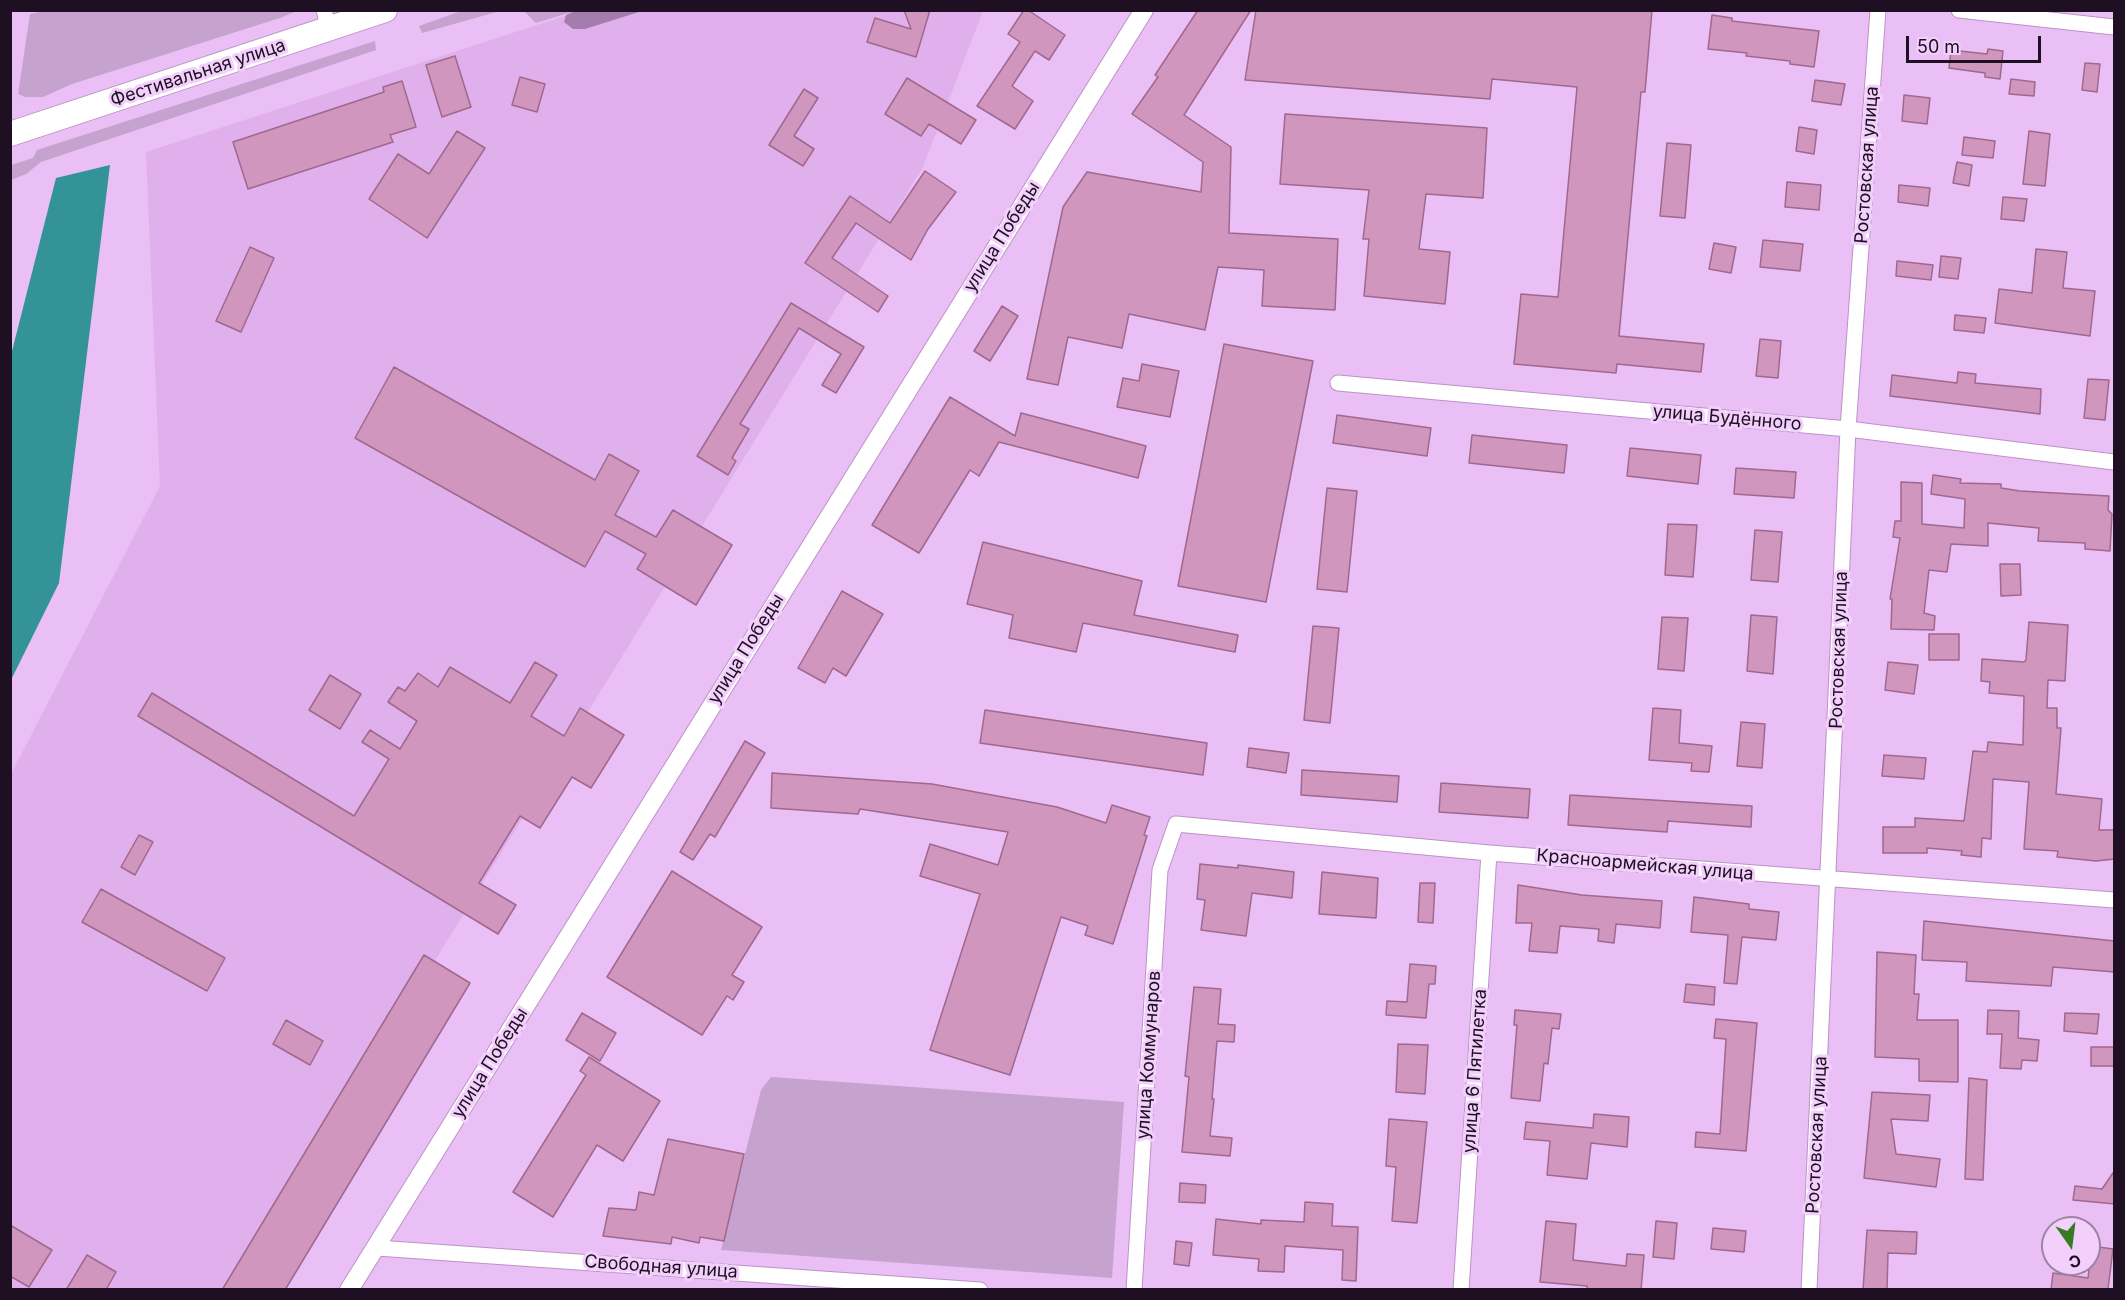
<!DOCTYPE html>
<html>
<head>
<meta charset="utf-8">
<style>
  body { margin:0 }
  #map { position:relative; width:2125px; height:1300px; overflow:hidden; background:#eabff5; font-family:Inter,sans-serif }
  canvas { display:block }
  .frame { position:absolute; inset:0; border:12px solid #1e0f22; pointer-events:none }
  .north { position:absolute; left:2041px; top:1216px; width:60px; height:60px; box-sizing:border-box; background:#f2d0fb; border:2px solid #9d83a4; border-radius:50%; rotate:166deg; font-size:16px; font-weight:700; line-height:24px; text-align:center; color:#1e0f22 }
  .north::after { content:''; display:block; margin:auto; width:21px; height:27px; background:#357c20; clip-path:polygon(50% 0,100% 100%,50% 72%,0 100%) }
  .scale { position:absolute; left:1906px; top:36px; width:135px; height:27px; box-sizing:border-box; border:3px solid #1e0f22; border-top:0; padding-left:8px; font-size:18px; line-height:21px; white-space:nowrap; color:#1e0f22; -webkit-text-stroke:4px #f2d0fb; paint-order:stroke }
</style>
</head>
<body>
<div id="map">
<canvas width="2125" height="1300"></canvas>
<div class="frame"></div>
<div class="north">С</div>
<div class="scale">50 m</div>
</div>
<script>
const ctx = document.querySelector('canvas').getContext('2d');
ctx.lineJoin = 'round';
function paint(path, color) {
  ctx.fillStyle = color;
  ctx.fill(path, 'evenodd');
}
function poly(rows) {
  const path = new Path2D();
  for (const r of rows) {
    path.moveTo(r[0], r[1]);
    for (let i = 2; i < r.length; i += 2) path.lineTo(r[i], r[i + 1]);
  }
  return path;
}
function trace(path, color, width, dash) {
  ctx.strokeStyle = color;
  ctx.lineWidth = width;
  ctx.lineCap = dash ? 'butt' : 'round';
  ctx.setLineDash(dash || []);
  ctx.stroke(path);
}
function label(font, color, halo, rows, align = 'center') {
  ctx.font = font + ' Inter,sans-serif';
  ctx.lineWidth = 6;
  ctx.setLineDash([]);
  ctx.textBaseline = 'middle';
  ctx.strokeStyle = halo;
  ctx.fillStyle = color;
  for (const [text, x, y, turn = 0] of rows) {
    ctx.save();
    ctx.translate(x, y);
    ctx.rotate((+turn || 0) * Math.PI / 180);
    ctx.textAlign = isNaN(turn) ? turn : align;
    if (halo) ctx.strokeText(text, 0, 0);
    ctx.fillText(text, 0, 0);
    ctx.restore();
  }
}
paint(poly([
  [580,11,983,11,923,167,233,1289,11,1289,10,776,160,486,146,152]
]), '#e0b0ec');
paint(poly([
  [464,10,500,11,422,33,419,26],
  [45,11,45,10,297,11,280,18,72,84,43,97,25,97,18,94,30,14],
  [524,11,575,11,536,23],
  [375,41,376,50,41,162,26,174,11,180,11,165,33,158,37,150],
  [771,1077,1124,1102,1112,1278,721,1250,761,1090]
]), '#c6a2cf');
paint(poly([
  [577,10,642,10,642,11,585,29,573,29,564,22,566,15]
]), '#a47cae');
paint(poly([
  [110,165,59,583,11,680,11,355,56,178]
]), '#349397');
const building = poly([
  [904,10,930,10,916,57,867,42,875,18,911,29,904,10],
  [1024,10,1028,10,1065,35,1049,60,1035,51,1012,86,1033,101,1015,129,977,106,1020,42,1008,34,1024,10],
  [1198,10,1251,10,1184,115,1231,147,1229,233,1338,239,1335,310,1262,306,1264,270,1218,267,1205,330,1129,314,1122,348,1068,337,1058,385,1027,379,1063,207,1087,172,1201,192,1203,162,1132,114,1158,77,1155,75,1198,10],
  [1256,10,1652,10,1645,92,1641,92,1619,336,1704,344,1701,372,1617,364,1616,373,1514,364,1521,294,1558,297,1577,87,1492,79,1490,99,1245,80,1256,10],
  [1712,15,1732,18,1732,21,1819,31,1814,67,1790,64,1790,61,1746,56,1747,53,1708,49,1712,15],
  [1988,49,2003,51,2000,79,1985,77,1985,73,1949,68,1951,50,1987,54,1988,49],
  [455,56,471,107,442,117,426,65,455,56],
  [2085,63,2100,64,2097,92,2082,90,2085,63],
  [520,77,545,84,537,112,512,105,520,77],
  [907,78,976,120,961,144,929,124,921,136,885,114,907,78],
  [2011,79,2035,82,2034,96,2009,94,2011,79],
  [1815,80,1845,84,1841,105,1812,101,1815,80],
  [402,81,416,127,390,135,393,142,248,189,233,142,384,92,383,87,402,81],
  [804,89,818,98,794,136,814,149,803,166,769,145,804,89],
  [1904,95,1930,98,1927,124,1902,121,1904,95],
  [1285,114,1487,128,1483,198,1426,194,1419,249,1450,252,1445,304,1364,296,1369,239,1363,239,1369,190,1280,184,1285,114],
  [1799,127,1817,130,1814,154,1796,151,1799,127],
  [457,131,485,148,427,238,369,199,398,154,429,174,457,131],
  [2029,131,2050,134,2045,186,2023,184,2029,131],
  [1964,137,1995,141,1993,158,1962,155,1964,137],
  [1667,143,1691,145,1685,218,1660,216,1667,143],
  [1957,162,1972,165,1969,186,1953,183,1957,162],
  [925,171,956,192,928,229,911,260,856,223,832,258,888,296,878,312,805,263,850,196,890,223,925,171],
  [1787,182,1821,185,1819,210,1785,207,1787,182],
  [1899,185,1930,188,1928,206,1898,202,1899,185],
  [2003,197,2027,199,2024,221,2001,219,2003,197],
  [1763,240,1803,244,1800,271,1760,267,1763,240],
  [1714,243,1736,247,1731,273,1709,269,1714,243],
  [250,247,274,258,241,332,216,321,250,247],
  [2036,249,2067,252,2063,288,2095,291,2090,336,1995,323,1999,289,2032,293,2036,249],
  [1941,256,1961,258,1958,279,1939,277,1941,256],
  [1897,261,1933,265,1931,280,1896,276,1897,261],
  [791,303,864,347,836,393,822,385,841,354,799,328,740,424,749,429,732,458,736,461,728,475,697,456,791,303],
  [1002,306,1018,316,990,361,974,351,1002,306],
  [1955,315,1986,318,1984,333,1954,330,1955,315],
  [1760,339,1781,341,1778,378,1756,376,1760,339],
  [1224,344,1313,361,1266,602,1178,586,1224,344],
  [1142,364,1179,371,1170,417,1117,407,1123,378,1139,381,1142,364],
  [394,367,595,480,609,454,639,471,615,515,656,537,673,510,732,545,696,605,637,569,646,554,605,531,585,567,355,438,394,367],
  [1958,372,1976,374,1975,383,2041,389,2040,414,1890,396,1892,375,1957,383,1958,372],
  [2088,379,2109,380,2105,420,2084,418,2088,379],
  [950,397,1015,436,1021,413,1146,446,1138,478,999,442,979,476,970,470,919,553,872,525,950,397],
  [1337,415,1431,428,1427,456,1333,443,1337,415],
  [1472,435,1567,445,1564,473,1469,463,1472,435],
  [1630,448,1701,455,1698,484,1627,476,1630,448],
  [1736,468,1796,472,1794,498,1734,494,1736,468],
  [1933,475,1961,479,1960,483,2001,484,2001,488,2020,491,2109,496,2108,510,2112,514,2110,551,2085,549,2085,543,2038,541,2039,528,1988,523,1988,546,1951,544,1947,572,1929,570,1924,613,1935,616,1934,630,1891,629,1892,599,1890,599,1900,538,1893,537,1895,521,1901,521,1901,482,1922,483,1922,524,1964,528,1965,499,1931,494,1933,475],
  [1327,488,1357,491,1347,592,1317,589,1327,488],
  [1668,524,1697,525,1693,577,1665,575,1668,524],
  [1755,530,1782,532,1778,582,1751,580,1755,530],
  [983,542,1142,581,1134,615,1238,635,1235,652,1083,623,1076,652,1009,638,1013,615,967,604,983,542],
  [2000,564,2020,564,2021,595,2001,596,2000,564],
  [842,591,883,614,846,676,833,668,825,683,798,668,842,591],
  [1751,615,1777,617,1773,674,1747,671,1751,615],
  [1662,617,1688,618,1684,671,1658,669,1662,617],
  [2029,622,2068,625,2065,681,2048,680,2047,708,2057,708,2057,728,2061,728,2056,794,2102,799,2099,830,2115,830,2115,859,2096,861,2057,857,2058,851,2024,849,2029,782,1993,779,1991,839,1982,838,1981,857,1961,855,1962,851,1927,848,1927,853,1883,853,1883,827,1915,827,1915,818,1964,821,1973,751,1987,752,1988,742,2023,745,2024,696,1989,693,1990,682,1981,681,1982,659,2024,662,2026,660,2029,622],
  [1313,626,1339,628,1330,723,1304,720,1313,626],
  [1929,634,1959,634,1959,660,1929,660,1929,634],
  [535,662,557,675,531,716,564,736,580,708,624,735,591,788,572,777,540,828,520,816,479,883,516,905,498,934,138,716,152,693,354,816,389,759,362,742,370,730,400,749,417,721,388,702,398,687,405,691,418,673,438,687,450,667,510,703,535,662],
  [1888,662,1918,665,1914,694,1885,690,1888,662],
  [330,675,361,694,340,729,309,710,330,675],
  [1653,708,1681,710,1679,743,1712,746,1709,772,1691,771,1692,763,1649,760,1653,708],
  [985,710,1207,743,1203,775,980,743,985,710],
  [1741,722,1765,724,1762,768,1737,766,1741,722],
  [745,741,765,753,715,837,710,834,693,860,680,852,745,741],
  [1249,748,1289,753,1286,773,1247,767,1249,748],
  [1884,755,1926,758,1924,779,1882,776,1884,755],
  [1302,770,1399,776,1397,802,1301,795,1302,770],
  [772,773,932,784,1057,807,1106,823,1112,805,1150,817,1144,835,1147,836,1113,944,1085,935,1088,926,1061,917,1010,1075,930,1050,980,894,920,876,930,844,998,865,1008,832,860,809,858,814,771,808,772,773],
  [1441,783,1530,789,1528,818,1439,812,1441,783],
  [1570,795,1752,806,1751,827,1668,821,1667,832,1568,825,1570,795],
  [139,835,153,842,135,875,121,867,139,835],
  [1200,864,1238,868,1238,865,1294,872,1292,898,1252,893,1246,936,1201,930,1205,900,1197,899,1200,864],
  [672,871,762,927,732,975,744,982,733,1000,727,996,702,1035,607,977,672,871],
  [1322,872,1378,878,1376,918,1319,914,1322,872],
  [1420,883,1435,883,1433,923,1418,922,1420,883],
  [1518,885,1582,895,1662,901,1660,928,1616,924,1614,943,1598,941,1599,929,1560,926,1557,953,1529,951,1532,923,1516,923,1518,885],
  [101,889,225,958,207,991,82,922,101,889],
  [1694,897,1749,904,1749,909,1779,912,1776,940,1742,937,1737,984,1724,983,1728,935,1691,932,1694,897],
  [1924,921,2115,941,2115,972,2053,967,2051,986,1966,981,1967,962,1922,960,1924,921],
  [1877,952,1916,955,1914,994,1919,994,1917,1020,1958,1020,1958,1082,1919,1081,1919,1059,1875,1057,1877,952],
  [424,955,470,983,285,1290,222,1290,424,955],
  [1410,964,1436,966,1435,984,1429,984,1426,1018,1386,1015,1387,1001,1407,1002,1410,964],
  [1686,984,1715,987,1714,1005,1684,1002,1686,984],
  [1194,987,1221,989,1218,1024,1235,1025,1234,1042,1217,1041,1212,1099,1214,1099,1210,1136,1232,1138,1230,1156,1182,1152,1189,1077,1185,1076,1194,987],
  [1515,1010,1561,1014,1559,1029,1552,1028,1548,1064,1544,1063,1540,1101,1511,1098,1517,1025,1514,1025,1515,1010],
  [1988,1010,2019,1011,2018,1038,2039,1040,2037,1061,2022,1060,2021,1069,2000,1068,2002,1034,1987,1034,1988,1010],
  [582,1013,616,1033,600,1061,566,1040,582,1013],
  [2065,1013,2099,1014,2097,1034,2064,1031,2065,1013],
  [1716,1019,1757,1023,1746,1151,1695,1147,1696,1132,1720,1134,1726,1039,1714,1038,1716,1019],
  [286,1020,323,1041,310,1065,273,1044,286,1020],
  [1398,1044,1428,1045,1425,1094,1396,1092,1398,1044],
  [2091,1047,2115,1047,2115,1066,2091,1066,2091,1047],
  [589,1057,660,1101,623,1161,597,1145,553,1217,513,1192,586,1075,580,1071,589,1057],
  [1969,1078,1987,1080,1983,1180,1965,1179,1969,1078],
  [1872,1092,1930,1095,1928,1121,1891,1119,1896,1154,1940,1159,1936,1187,1864,1178,1872,1092],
  [1594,1114,1629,1117,1627,1147,1591,1143,1587,1179,1547,1175,1550,1141,1524,1139,1526,1122,1593,1128,1594,1114],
  [1389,1119,1427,1122,1417,1223,1392,1221,1396,1167,1386,1166,1389,1119],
  [668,1139,744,1154,724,1241,700,1237,699,1243,672,1237,671,1244,603,1236,609,1208,636,1210,639,1192,654,1195,668,1139],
  [2115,1170,2115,1204,2073,1200,2075,1186,2102,1189,2115,1170],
  [1180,1183,1206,1185,1205,1203,1179,1202,1180,1183],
  [1305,1202,1333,1204,1332,1226,1358,1227,1356,1281,1342,1280,1343,1250,1285,1246,1284,1272,1258,1271,1259,1259,1213,1255,1216,1219,1261,1224,1261,1220,1304,1222,1305,1202],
  [1546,1221,1576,1224,1573,1260,1626,1266,1627,1254,1644,1255,1641,1290,1587,1290,1587,1286,1540,1282,1546,1221],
  [1656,1221,1677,1223,1674,1259,1653,1257,1656,1221],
  [10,1225,52,1250,29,1287,10,1276,10,1225],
  [1713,1228,1746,1231,1744,1252,1711,1249,1713,1228],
  [1867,1230,1917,1232,1916,1254,1888,1253,1887,1290,1863,1290,1867,1230],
  [1176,1241,1192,1243,1189,1266,1174,1264,1176,1241],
  [2092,1246,2113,1249,2108,1289,2051,1290,2053,1273,2088,1278,2092,1246],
  [87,1255,116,1272,106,1290,66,1290,87,1255]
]);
paint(building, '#d196bd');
trace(building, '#9f688e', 1.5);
const minor = poly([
  [324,10,329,30],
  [1959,10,2114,27],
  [1338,383,1848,429,2114,462],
  [377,1248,980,1290],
  [1134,1290,1160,870,1176,824,1489,853,2114,900],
  [1461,1290,1489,853],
  [1809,1290,1848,429,1878,10]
]);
const tertiary = poly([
  [349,1290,1144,10]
]);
const primary = poly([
  [10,134,385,10]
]);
trace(minor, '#bc92c6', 17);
trace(tertiary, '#bc92c6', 20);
trace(primary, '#bc92c6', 26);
trace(minor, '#fff', 15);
trace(tertiary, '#fff', 18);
trace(primary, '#fff', 24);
label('18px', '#1e0f22', '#f2d0fb', [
  ["Фестивальная улица",198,73,-18],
  ["Ростовская улица",1867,165,-86],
  ["улица Победы",1002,237,-58],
  ["улица Будённого",1727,418,5],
  ["улица Победы",746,649,-58],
  ["Ростовская улица",1839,650,-88],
  ["Красноармейская улица",1645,865,5],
  ["улица Коммунаров",1149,1055,-86],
  ["улица Победы",490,1063,-58],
  ["улица 6 Пятилетка",1475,1071,-86],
  ["Ростовская улица",1817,1135,-87],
  ["Свободная улица",661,1267,4]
]);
</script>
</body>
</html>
